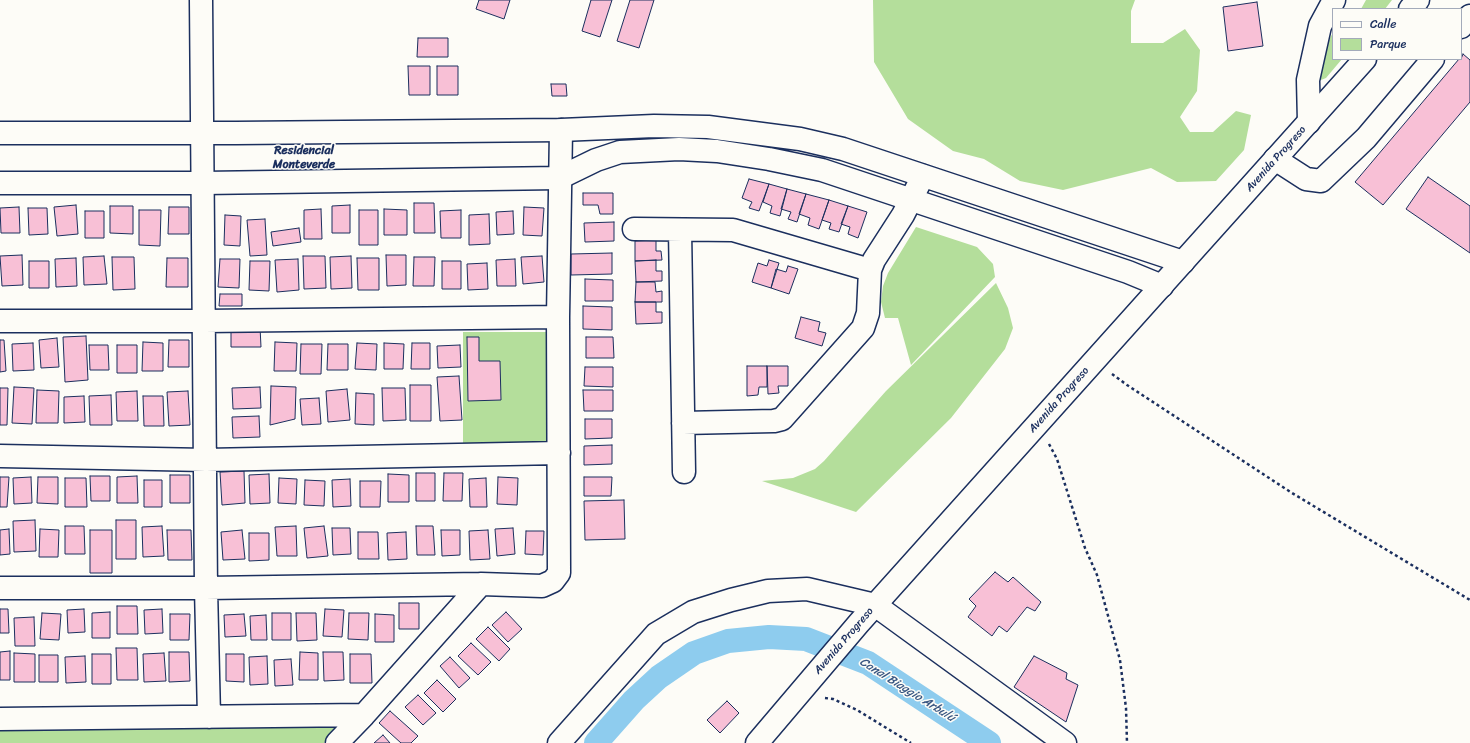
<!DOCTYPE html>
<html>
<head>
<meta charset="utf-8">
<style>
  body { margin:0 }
  #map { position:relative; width:1470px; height:743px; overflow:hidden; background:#fdfcf7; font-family:Sriracha,sans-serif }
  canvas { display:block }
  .legend { position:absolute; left:1332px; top:8px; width:130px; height:52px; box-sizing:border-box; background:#fdfcf7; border:1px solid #a3aaba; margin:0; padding:5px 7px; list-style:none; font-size:12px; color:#1b2f5e }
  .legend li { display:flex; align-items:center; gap:8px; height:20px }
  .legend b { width:20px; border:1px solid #a3aaba }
</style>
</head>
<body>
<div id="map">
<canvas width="1470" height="743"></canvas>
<ul class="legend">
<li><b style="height:5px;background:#fdfcf7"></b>Calle</li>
<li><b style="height:11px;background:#b4de9b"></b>Parque</li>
</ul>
</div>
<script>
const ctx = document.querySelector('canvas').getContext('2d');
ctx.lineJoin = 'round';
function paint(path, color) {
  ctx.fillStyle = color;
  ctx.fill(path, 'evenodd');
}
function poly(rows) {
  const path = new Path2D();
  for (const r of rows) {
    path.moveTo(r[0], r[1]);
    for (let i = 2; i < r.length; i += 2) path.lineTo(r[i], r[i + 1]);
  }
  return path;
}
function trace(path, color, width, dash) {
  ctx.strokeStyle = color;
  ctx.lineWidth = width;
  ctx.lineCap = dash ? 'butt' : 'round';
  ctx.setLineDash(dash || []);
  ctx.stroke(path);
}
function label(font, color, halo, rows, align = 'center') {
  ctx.font = font + ' Sriracha,sans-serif';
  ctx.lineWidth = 3;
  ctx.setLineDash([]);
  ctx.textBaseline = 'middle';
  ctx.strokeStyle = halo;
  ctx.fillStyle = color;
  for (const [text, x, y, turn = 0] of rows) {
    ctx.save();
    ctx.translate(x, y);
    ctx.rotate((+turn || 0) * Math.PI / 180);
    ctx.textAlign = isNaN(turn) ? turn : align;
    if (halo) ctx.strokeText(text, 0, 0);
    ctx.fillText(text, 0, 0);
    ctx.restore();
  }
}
paint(poly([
  [873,0,1135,0,1131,11,1131,43,1163,43,1185,29,1200,50,1197,91,1180,117,1190,132,1213,132,1236,111,1251,115,1244,150,1216,181,1177,182,1151,168,1063,190,1020,181,984,159,953,151,908,119,874,62],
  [1366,0,1392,0,1385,9,1361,9],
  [1333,32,1333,59,1342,59,1326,78,1321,80,1318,77,1323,53],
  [916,227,977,247,993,264,995,277,911,365,898,318,885,318,881,302,883,286,888,273],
  [996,283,1008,308,1013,328,1005,349,951,418,856,512,762,481,793,478,815,469,824,461,886,391],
  [463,332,549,332,549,445,463,445],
  [339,727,324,743,0,743,0,729]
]), '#b4de9b');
trace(poly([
  [596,743,634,700,659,677,694,653,728,641,769,637,806,639,868,663,989,743]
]), '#8eccee', 24);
const building = poly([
  [479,0,510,0,504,19,476,9,479,0],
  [591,0,612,0,600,37,582,31,591,0],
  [630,0,654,0,639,48,617,41,630,0],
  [1257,2,1263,46,1228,51,1223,7,1257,2],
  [418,38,448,38,448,57,417,57,418,38],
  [1463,54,1470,60,1470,102,1383,205,1355,182,1459,59,1461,59,1463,54],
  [408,66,430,66,430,95,409,95,408,66],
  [437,66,458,66,458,95,437,95,437,66],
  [551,84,566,84,567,96,552,96,551,84],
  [1428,177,1470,206,1470,253,1406,209,1428,177],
  [749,179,769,184,759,211,749,208,752,202,742,198,749,179],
  [769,184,787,189,780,216,770,213,772,206,763,202,769,184],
  [787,189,806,194,797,222,788,219,791,212,781,209,787,189],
  [583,193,613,193,613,214,600,214,598,205,583,205,583,193],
  [806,194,829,200,819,229,808,225,810,218,799,214,806,194],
  [829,200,848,206,839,232,829,229,831,223,822,220,829,200],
  [414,203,434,203,435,233,414,233,414,203],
  [76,205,78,234,57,236,54,207,76,205],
  [350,205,350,233,332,233,332,206,350,205],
  [110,206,133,206,133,234,110,233,110,206],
  [848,206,867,212,858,238,848,234,850,227,841,224,848,206],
  [19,207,20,233,1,233,0,208,19,207],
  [169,207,189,207,189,234,168,234,169,207],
  [524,207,544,208,542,236,523,235,524,207],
  [28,208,47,208,48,234,29,235,28,208],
  [321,209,322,239,304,239,304,210,321,209],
  [384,209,407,210,407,235,384,235,384,209],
  [139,210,161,210,160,246,139,245,139,210],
  [359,210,378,210,378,245,359,245,359,210],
  [461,210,461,238,441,238,440,211,461,210],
  [85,211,104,211,104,238,85,238,85,211],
  [513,211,514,234,497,235,496,212,513,211],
  [489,214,490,244,469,245,469,215,489,214],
  [225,215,241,216,240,246,224,245,225,215],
  [265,219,267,255,250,256,247,220,265,219],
  [614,222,614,241,585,242,584,223,614,222],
  [299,228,301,242,273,246,271,232,299,228],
  [656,240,656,251,661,251,662,260,635,261,635,241,656,240],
  [612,253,612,274,571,275,571,254,612,253],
  [22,255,23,285,2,286,0,256,22,255],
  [386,255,406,255,406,285,387,286,386,255],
  [104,256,107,284,84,285,83,257,104,256],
  [303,256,325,256,326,288,304,289,303,256],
  [351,256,352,288,331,289,330,257,351,256],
  [542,256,544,282,523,284,521,257,542,256],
  [112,257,134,257,135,289,113,290,112,257],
  [414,257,435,257,434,286,413,286,414,257],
  [76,258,77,286,56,287,55,259,76,258],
  [167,258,188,258,188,287,166,287,167,258],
  [357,258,379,258,379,290,358,290,357,258],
  [220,259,240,259,239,288,218,287,220,259],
  [298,259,299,290,277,292,275,260,298,259],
  [515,259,516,286,497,286,496,260,515,259],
  [656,260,656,271,662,271,662,281,636,282,635,261,656,260],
  [769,260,779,263,771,288,752,282,758,263,767,266,769,260],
  [29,261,49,261,49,288,29,288,29,261],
  [250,261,270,261,269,291,249,290,250,261],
  [442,261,461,261,461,289,442,289,442,261],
  [487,263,488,289,468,290,467,264,487,263],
  [788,266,798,269,789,294,771,288,776,269,786,272,788,266],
  [585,279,613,280,613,301,585,301,585,279],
  [636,282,655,282,656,292,662,291,662,302,635,302,636,282],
  [220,294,242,294,242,306,219,306,220,294],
  [635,302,656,302,656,312,662,312,662,323,636,324,635,302],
  [583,306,612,307,612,330,583,329,583,306],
  [801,317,820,322,818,331,826,333,822,346,795,338,801,317],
  [231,327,260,327,261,347,231,347,231,327],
  [86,336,88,380,65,382,63,337,86,336],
  [467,337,479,337,479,361,500,361,501,400,468,401,467,337],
  [586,337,613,337,614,358,586,358,586,337],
  [57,338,59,367,41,368,39,340,57,338],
  [0,340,4,340,6,371,0,372,0,340],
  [169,340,189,340,189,367,168,367,169,340],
  [143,342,163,343,163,371,142,371,143,342],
  [275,342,297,343,296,371,274,371,275,342],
  [33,343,34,370,13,371,12,344,33,343],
  [357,343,377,344,376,370,355,369,357,343],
  [384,343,404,344,403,369,384,369,384,343],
  [412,343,430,343,430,369,411,369,412,343],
  [301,344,322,344,321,374,300,374,301,344],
  [328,344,348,344,348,370,327,370,328,344],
  [89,345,108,345,109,370,90,370,89,345],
  [117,345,137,345,137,373,117,373,117,345],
  [460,345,461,367,438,368,437,346,460,345],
  [747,366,767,366,767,387,759,387,758,395,747,396,747,366],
  [767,366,788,366,788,386,778,386,779,393,768,394,767,366],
  [585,367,613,367,613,387,584,386,585,367],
  [459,376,462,420,440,421,437,377,459,376],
  [410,385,431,385,431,421,410,421,410,385],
  [271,386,296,387,295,419,270,425,271,386],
  [14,387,34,388,32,424,12,423,14,387],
  [260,387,261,408,233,409,232,388,260,387],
  [0,388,8,388,7,425,0,425,0,388],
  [382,388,405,388,406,420,383,421,382,388],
  [347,389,350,420,328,422,326,391,347,389],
  [37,390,59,391,58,423,36,423,37,390],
  [583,390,613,390,613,411,584,411,583,390],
  [137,391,138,421,117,421,116,392,137,391],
  [188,391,190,425,169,426,167,392,188,391],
  [356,393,374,394,374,425,355,424,356,393],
  [111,395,112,425,90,425,89,396,111,395],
  [84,396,85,422,64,423,64,397,84,396],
  [143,396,163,396,164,426,144,426,143,396],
  [319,398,321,424,302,425,300,399,319,398],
  [259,416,260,437,233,438,232,417,259,416],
  [585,419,612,419,612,438,585,439,585,419],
  [612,445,612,464,584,465,584,446,612,445],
  [244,471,245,503,222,505,220,472,244,471],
  [416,473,435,473,435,501,416,501,416,473],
  [444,473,463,473,462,501,443,501,444,473],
  [269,474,270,503,250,504,249,475,269,474],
  [388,474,409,475,409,502,388,502,388,474],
  [170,475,190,475,190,503,170,503,170,475],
  [90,476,110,476,110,501,91,501,90,476],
  [137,476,138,503,117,503,117,477,137,476],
  [0,477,9,477,7,507,0,507,0,477],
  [31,477,32,503,14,504,13,478,31,477],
  [38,477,58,477,58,504,37,503,38,477],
  [498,477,518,478,517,505,497,504,498,477],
  [584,477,612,477,611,496,584,496,584,477],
  [65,478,86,478,87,507,65,507,65,478],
  [279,478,297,479,296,504,278,503,279,478],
  [486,478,487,507,470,507,469,479,486,478],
  [350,479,351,506,333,507,332,480,350,479],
  [144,480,162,480,162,507,144,507,144,480],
  [305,480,325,481,324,506,304,505,305,480],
  [360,481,381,481,380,507,360,507,360,481],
  [624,500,625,539,585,540,584,501,624,500],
  [35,520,36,551,14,552,13,521,35,520],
  [116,520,136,520,136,559,116,559,116,520],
  [65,526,84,526,85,554,65,554,65,526],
  [162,526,164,556,143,557,142,527,162,526],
  [296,526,297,556,277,556,275,527,296,526],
  [324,526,328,556,307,558,304,528,324,526],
  [416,526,433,526,435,555,417,555,416,526],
  [332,528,350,528,351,554,333,555,332,528],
  [513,528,515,554,497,556,495,529,513,528],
  [9,529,10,554,0,555,0,530,9,529],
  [40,529,59,530,58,557,39,557,40,529],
  [90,530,112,530,112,573,90,573,90,530],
  [167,530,191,530,192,560,168,560,167,530],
  [242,530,245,559,223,560,221,532,242,530],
  [441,530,460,530,460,555,442,556,441,530],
  [488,530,490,559,470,560,469,531,488,530],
  [526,531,544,531,543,555,525,554,526,531],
  [358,532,378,532,379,559,358,559,358,532],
  [406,532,407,559,388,560,387,533,406,532],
  [249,533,269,533,269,560,249,561,249,533],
  [995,572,1008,582,1013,577,1041,602,1035,611,1027,607,1007,632,999,626,992,636,968,617,976,606,969,599,995,572],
  [399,603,419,603,419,629,399,629,399,603],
  [117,606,137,606,138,634,117,634,117,606],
  [0,609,8,609,9,633,0,633,0,609],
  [84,609,85,632,68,633,67,610,84,609],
  [162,609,163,633,145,634,144,610,162,609],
  [325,609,344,610,342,637,323,636,325,609],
  [110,612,110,638,92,638,92,613,110,612],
  [506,612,522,629,508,642,492,625,506,612],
  [42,613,61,614,59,640,40,639,42,613],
  [272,613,291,613,291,640,272,640,272,613],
  [296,613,316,613,317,640,297,641,296,613],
  [349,613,369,613,368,640,348,639,349,613],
  [170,614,190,614,189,640,170,640,170,614],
  [244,614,246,636,225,637,224,615,244,614],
  [375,614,394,615,394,642,375,642,375,614],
  [266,615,267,640,251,640,250,616,266,615],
  [34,617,35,646,15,646,14,618,34,617],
  [488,627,510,649,499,661,476,639,488,627],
  [471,643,491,662,478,675,458,656,471,643],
  [116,648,137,648,138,680,117,680,116,648],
  [10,651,10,680,0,680,0,652,10,651],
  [169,652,189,652,190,681,169,682,169,652],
  [300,652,318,653,318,680,299,680,300,652],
  [323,652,343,652,344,680,324,681,323,652],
  [14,653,35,654,35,682,14,682,14,653],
  [164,653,166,681,144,682,143,654,164,653],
  [92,654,111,654,111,684,92,684,92,654],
  [226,654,244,654,244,682,226,681,226,654],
  [350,654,371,654,372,683,350,683,350,654],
  [39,655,58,655,58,682,39,682,39,655],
  [85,656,86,682,66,683,65,657,85,656],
  [267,656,268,684,250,685,249,657,267,656],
  [1034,656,1067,673,1066,679,1078,685,1066,722,1014,687,1034,656],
  [450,657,470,678,459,688,440,666,450,657],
  [291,659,293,685,275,686,274,660,291,659],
  [437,680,456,699,443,712,424,693,437,680],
  [418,695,436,713,423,725,405,707,418,695],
  [727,701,739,713,720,733,707,720,727,701],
  [390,711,418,736,411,743,401,743,379,723,390,711],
  [383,735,390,743,374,743,383,735]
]);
paint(building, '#f8c0d6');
trace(building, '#1b2f5e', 1);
const street = poly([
  [201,0,206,588,209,717],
  [634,229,733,230,870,270],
  [680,230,684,472],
  [0,321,205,321,558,317],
  [683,423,774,421,782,419,863,328,868,313,870,270,874,260,903,215,923,176],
  [0,456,206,460,559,453],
  [0,588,206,588,481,584,542,586,553,581,559,573,558,317,561,130],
  [0,719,364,715],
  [337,743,364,715,481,584],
  [559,743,656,634,693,612,731,600,768,591,807,589,875,605,1065,743]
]);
const secondary = poly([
  [1461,27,1470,16],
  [1309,122,1308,80,1320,26,1334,0],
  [0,133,236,133,561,130,654,126,708,127,800,139,843,149,1183,262],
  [1275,159,1306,179,1321,181,1366,138,1433,59],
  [0,183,203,183,559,178,596,160,620,152,679,149,717,151,769,159,822,170,1128,272,1162,286]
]);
const primary = poly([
  [1410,9,1418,0],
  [757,743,859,623,1365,59]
]);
trace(street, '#1b2f5e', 25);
trace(secondary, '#1b2f5e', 25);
trace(primary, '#1b2f5e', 25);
trace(poly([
  [1112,374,1127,385,1292,493,1470,600],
  [1049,444,1057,459,1085,548,1097,575,1120,660,1126,708,1127,743],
  [825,698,833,699,857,710,911,743]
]), '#1b2f5e', 2.5, [3, 3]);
trace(street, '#fdfcf7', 22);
trace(secondary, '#fdfcf7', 22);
trace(primary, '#fdfcf7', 22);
label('11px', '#1b2f5e', '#fdfcf7', [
  ["Avenida Progreso",1276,159,-48],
  ["Avenida Progreso",1059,400,-48],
  ["Avenida Progreso",844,641,-49]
]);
label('bold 12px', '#1b2f5e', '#fdfcf7', [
  ["Residencial",304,151],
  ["Monteverde",304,165]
]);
label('italic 12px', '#385682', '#fdfcf7', [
  ["Canal Biaggio Arbulú",907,690,32]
]);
</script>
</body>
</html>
